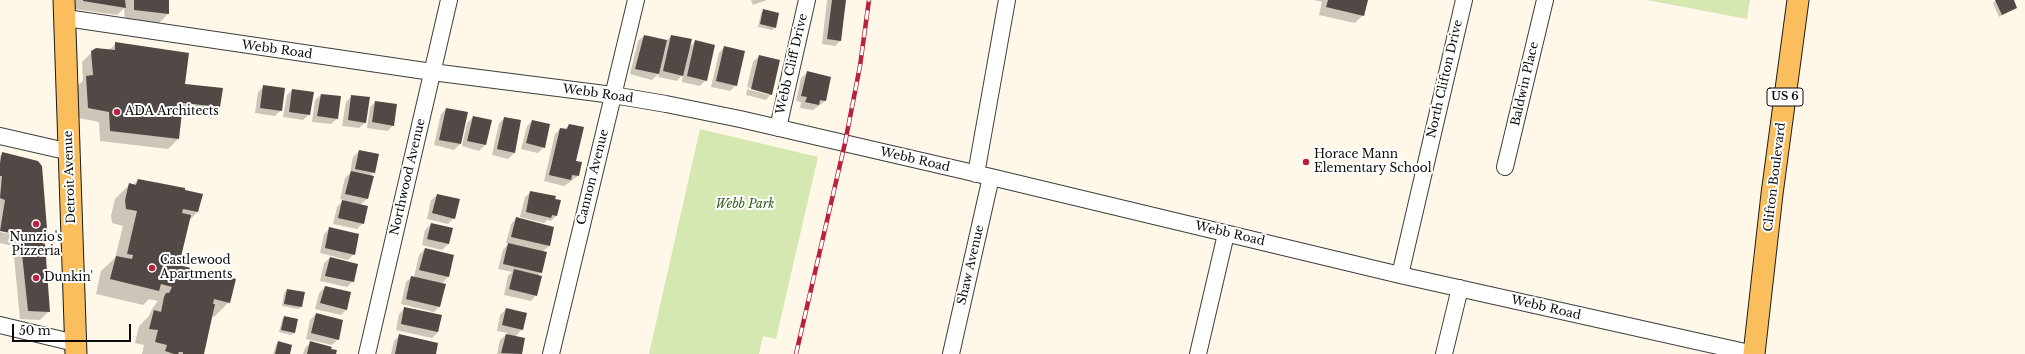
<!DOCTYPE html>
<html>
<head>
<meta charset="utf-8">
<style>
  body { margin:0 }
  #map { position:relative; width:2025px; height:354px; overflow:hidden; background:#fff7e7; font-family:"Libre Baskerville",serif }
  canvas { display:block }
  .scale { position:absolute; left:12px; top:324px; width:119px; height:18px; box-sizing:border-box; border:2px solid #0a0a0a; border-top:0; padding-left:5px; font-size:12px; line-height:14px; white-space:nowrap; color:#0a0a0a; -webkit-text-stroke:3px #fff; paint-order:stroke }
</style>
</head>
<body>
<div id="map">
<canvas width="2025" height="354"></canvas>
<div class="scale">50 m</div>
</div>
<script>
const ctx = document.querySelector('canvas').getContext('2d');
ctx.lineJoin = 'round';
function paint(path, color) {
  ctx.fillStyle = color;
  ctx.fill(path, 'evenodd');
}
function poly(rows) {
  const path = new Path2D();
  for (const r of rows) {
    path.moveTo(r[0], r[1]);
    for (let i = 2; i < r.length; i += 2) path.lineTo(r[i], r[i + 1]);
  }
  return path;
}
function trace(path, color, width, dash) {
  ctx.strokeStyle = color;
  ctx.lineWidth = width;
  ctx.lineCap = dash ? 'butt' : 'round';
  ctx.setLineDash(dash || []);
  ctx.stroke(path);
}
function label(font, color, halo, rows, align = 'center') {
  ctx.font = font + ' "Libre Baskerville",serif';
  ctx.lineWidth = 4;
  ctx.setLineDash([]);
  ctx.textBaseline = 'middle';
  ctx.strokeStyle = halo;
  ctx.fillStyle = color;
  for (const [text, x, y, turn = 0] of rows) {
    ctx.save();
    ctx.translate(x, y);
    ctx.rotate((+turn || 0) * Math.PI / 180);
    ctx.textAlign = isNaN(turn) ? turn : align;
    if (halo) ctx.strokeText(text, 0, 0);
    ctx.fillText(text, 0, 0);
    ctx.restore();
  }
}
paint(poly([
  [1647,0,1750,0,1747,19],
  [700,129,818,157,776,339,763,336,759,354,649,354]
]), '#d5e8b1');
paint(poly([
  [74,0,168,0,168,14,158,24,125,19,124,8,117,15,74,9],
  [751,0,767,0,753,5],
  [827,0,845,0,841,40,835,46,822,44],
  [1314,0,1367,0,1363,15,1355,23,1319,15,1322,2],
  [1997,0,2013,0,2016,7,1999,17,1993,3],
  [764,10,775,27,772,30,758,27,761,13],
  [644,36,666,41,671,36,689,48,695,41,706,80,700,86,682,82,683,74,677,81,658,77,659,73,652,80,630,74,638,41],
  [116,43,184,84,222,89,220,107,209,117,181,114,178,139,168,149,100,141,99,122,79,118,76,87,83,81,82,62,92,52,109,50],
  [724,47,736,85,730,91,711,87,719,53],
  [759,56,771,94,766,100,746,95,747,89,769,95,769,93,747,87,753,62],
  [807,73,825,101,813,110,800,108,801,102,796,101,801,78],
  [264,86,281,110,275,116,255,113,258,92],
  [292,90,309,114,303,120,283,117,287,95],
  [321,95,337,119,331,124,312,122,315,100],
  [352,96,365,123,359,128,342,126,346,102],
  [375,102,393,125,388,131,367,128,370,107],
  [446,109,466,113,460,144,454,150,434,145,441,114],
  [473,117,491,121,485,145,479,151,462,146,467,123],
  [505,118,520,121,514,153,508,159,492,155,499,123],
  [532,121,544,147,538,153,521,149,527,126],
  [569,125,574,162,581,163,578,176,564,186,544,181,555,134,560,129,564,130],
  [359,151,374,172,370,176,367,199,360,205,363,223,357,229,333,224,337,207,344,200,340,199,345,178,350,173,353,157],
  [3,153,47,241,43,245,48,312,40,320,20,319,13,246,0,243,0,232,21,236,22,235,0,230,0,156],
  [138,180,154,184,155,182,202,195,197,212,189,221,178,266,200,275,218,279,220,276,229,302,214,317,212,316,203,354,142,354,144,345,135,343,139,326,149,316,152,309,158,301,149,299,143,305,96,294,101,271,115,258,123,226,112,223,111,216,115,199,130,184,133,185],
  [531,192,556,216,551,221,547,220,544,223,520,217,525,197],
  [437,195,454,218,448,224,427,219,431,200],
  [516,219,549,246,542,252,541,272,538,276,536,295,531,301,504,295,508,276,512,272,498,269,503,250,509,243,506,243,511,224],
  [431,224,451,229,448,244,442,250,422,245,425,230],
  [330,228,354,254,348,260,320,253,324,234],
  [425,249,453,256,448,277,441,284,439,307,434,312,401,304,406,282,412,277,414,277,419,255],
  [330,258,353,281,347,287,320,281,324,263],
  [325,287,347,309,341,315,315,309,319,293],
  [287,290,301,307,298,309,282,306,284,293],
  [405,308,441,316,438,332,432,338,396,330,399,314],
  [506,309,522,329,515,337,524,339,521,354,497,354,500,340,508,333,497,331,500,315],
  [316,314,338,339,332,345,306,339,310,320],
  [284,317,294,333,291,335,279,332,282,320],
  [400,335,435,354,391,354,394,341],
  [278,342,289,354,273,354,276,345],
  [310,343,330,349,335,354,303,354,305,348]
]), '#0003');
paint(poly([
  [83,0,125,0,126,8,83,1],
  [134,0,169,0,169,14,134,10],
  [832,0,846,0,841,41,827,39],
  [1328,0,1368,0,1364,16,1326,7],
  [1995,0,2014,0,2017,8,2002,15],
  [763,9,779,13,776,28,760,24],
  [644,35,667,40,659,74,635,69],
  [671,35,692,39,683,76,663,71],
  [695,40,715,45,707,81,687,76],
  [115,42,189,53,185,84,223,88,220,107,183,103,179,139,110,131,109,112,88,108,86,76,93,75,91,51,96,48,115,50],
  [724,46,745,51,737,86,716,81],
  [759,55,780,60,772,95,751,89],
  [807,71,831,77,826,101,820,100,819,105,805,102,807,97,801,96],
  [263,85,285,88,282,111,260,108],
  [292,89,314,92,310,115,289,112],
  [321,94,341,96,338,119,317,116],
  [351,95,370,97,366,123,348,120],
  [375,101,397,104,394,126,372,122],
  [446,108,468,112,461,144,439,140],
  [473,116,492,120,486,145,467,141],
  [504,117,521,120,515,153,497,149],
  [532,120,550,124,545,148,526,143],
  [569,124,584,127,576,161,582,162,579,176,572,175,571,180,549,175,560,128,567,129],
  [359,150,379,154,375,173,355,169],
  [2,152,38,161,42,166,48,241,20,235,45,244,50,312,28,311,20,235,0,231,5,200,0,198,2,176,0,176,0,163],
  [351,171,374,176,368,199,345,194],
  [138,179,185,188,185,190,203,194,198,212,183,209,182,213,191,215,179,265,202,271,201,274,219,278,220,275,236,279,230,303,214,299,213,304,215,304,204,354,183,354,183,352,179,352,178,354,174,354,165,351,167,345,155,342,158,330,149,329,154,310,161,312,164,297,166,293,169,293,172,287,161,284,159,291,110,279,116,256,132,259,133,255,127,254,137,211,126,209,125,200,129,183,136,185],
  [530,191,556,196,555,199,561,200,557,216,552,215,551,218,526,212],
  [437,194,460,199,455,219,432,213],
  [342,200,368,206,364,224,338,218],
  [516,217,554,227,550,246,511,237],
  [431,223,453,228,449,244,427,239],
  [329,227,359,234,355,255,325,248],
  [508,243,547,252,542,273,503,264],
  [425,248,454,255,449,277,419,270],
  [330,257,358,264,354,282,325,276],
  [514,269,542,276,537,296,509,289],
  [411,276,446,284,440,307,406,299],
  [325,286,351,292,347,310,320,303],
  [287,289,305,292,302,307,284,304],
  [404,307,442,315,438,332,401,324],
  [506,308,527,313,523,330,502,325],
  [316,313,343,320,339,340,311,333],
  [284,316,298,319,295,333,281,330],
  [399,334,438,343,436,354,395,354],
  [506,334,525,338,522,354,501,353],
  [278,341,292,345,290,354,275,354],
  [310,341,332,347,331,349,337,350,336,354,307,354]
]), '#524946');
const minor = poly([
  [66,18,432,72,613,95,666,104,740,119,991,177,1400,275,1754,354],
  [778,128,807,0],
  [0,136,70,152],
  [1505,167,1545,0],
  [976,174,1007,0],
  [1400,275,1464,0],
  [0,325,75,343],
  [367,354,449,0],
  [551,354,636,0],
  [951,354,991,177],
  [1198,354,1226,234],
  [1444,354,1460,288]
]);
const major = poly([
  [64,0,76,354],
  [1754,354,1772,194,1798,0]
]);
trace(minor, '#3d3d3d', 18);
trace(major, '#1b1b1b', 23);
trace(minor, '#fff', 16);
trace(major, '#fabf5c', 21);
const rail = poly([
  [796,354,845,143,860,66,869,0]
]);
trace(rail, '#b9223d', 4.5);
trace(rail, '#fff', 3, [9]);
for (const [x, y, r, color] of [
  [117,112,4,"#b9223d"],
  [1306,162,4,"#b9223d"],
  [36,224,4,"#b9223d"],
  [152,268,4,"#b9223d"],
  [36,278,4,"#b9223d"]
]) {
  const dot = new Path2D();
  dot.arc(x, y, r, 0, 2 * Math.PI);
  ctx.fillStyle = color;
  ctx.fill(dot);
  trace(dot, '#fff', 1.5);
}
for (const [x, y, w] of [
  [1785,97,36]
]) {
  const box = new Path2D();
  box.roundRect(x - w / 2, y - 9, w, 18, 3);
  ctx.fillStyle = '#fff';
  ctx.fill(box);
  trace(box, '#0a0a0a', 1);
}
label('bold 11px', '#0a0a0a', null, [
  ["US 6",1785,97]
]);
label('12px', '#0a0a0a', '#fff', [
  ["Webb Road",277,50,8],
  ["Webb Cliff Drive",792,64,-77],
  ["North Clifton Drive",1445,79,-77],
  ["Baldwin Place",1525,84,-77],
  ["Webb Road",598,94,8],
  ["Webb Road",915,160,13],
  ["Detroit Avenue",70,177,-92],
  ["Northwood Avenue",408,177,-77],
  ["Cannon Avenue",593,177,-76],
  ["Clifton Boulevard",1775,177,-83],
  ["Webb Road",1230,234,13],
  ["Shaw Avenue",971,265,-77],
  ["Webb Road",1546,308,13]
]);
label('12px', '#0a0a0a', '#fff', [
  ["ADA Architects",125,112],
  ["Horace Mann",1314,155],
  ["Elementary School",1314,169],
  ["Nunzio's",36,238,"center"],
  ["Pizzeria",36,252,"center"],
  ["Castlewood",160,261],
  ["Apartments",160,275],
  ["Dunkin'",44,278]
], 'left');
label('italic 12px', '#32601b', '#fff', [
  ["Webb Park",745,205]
]);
</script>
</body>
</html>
